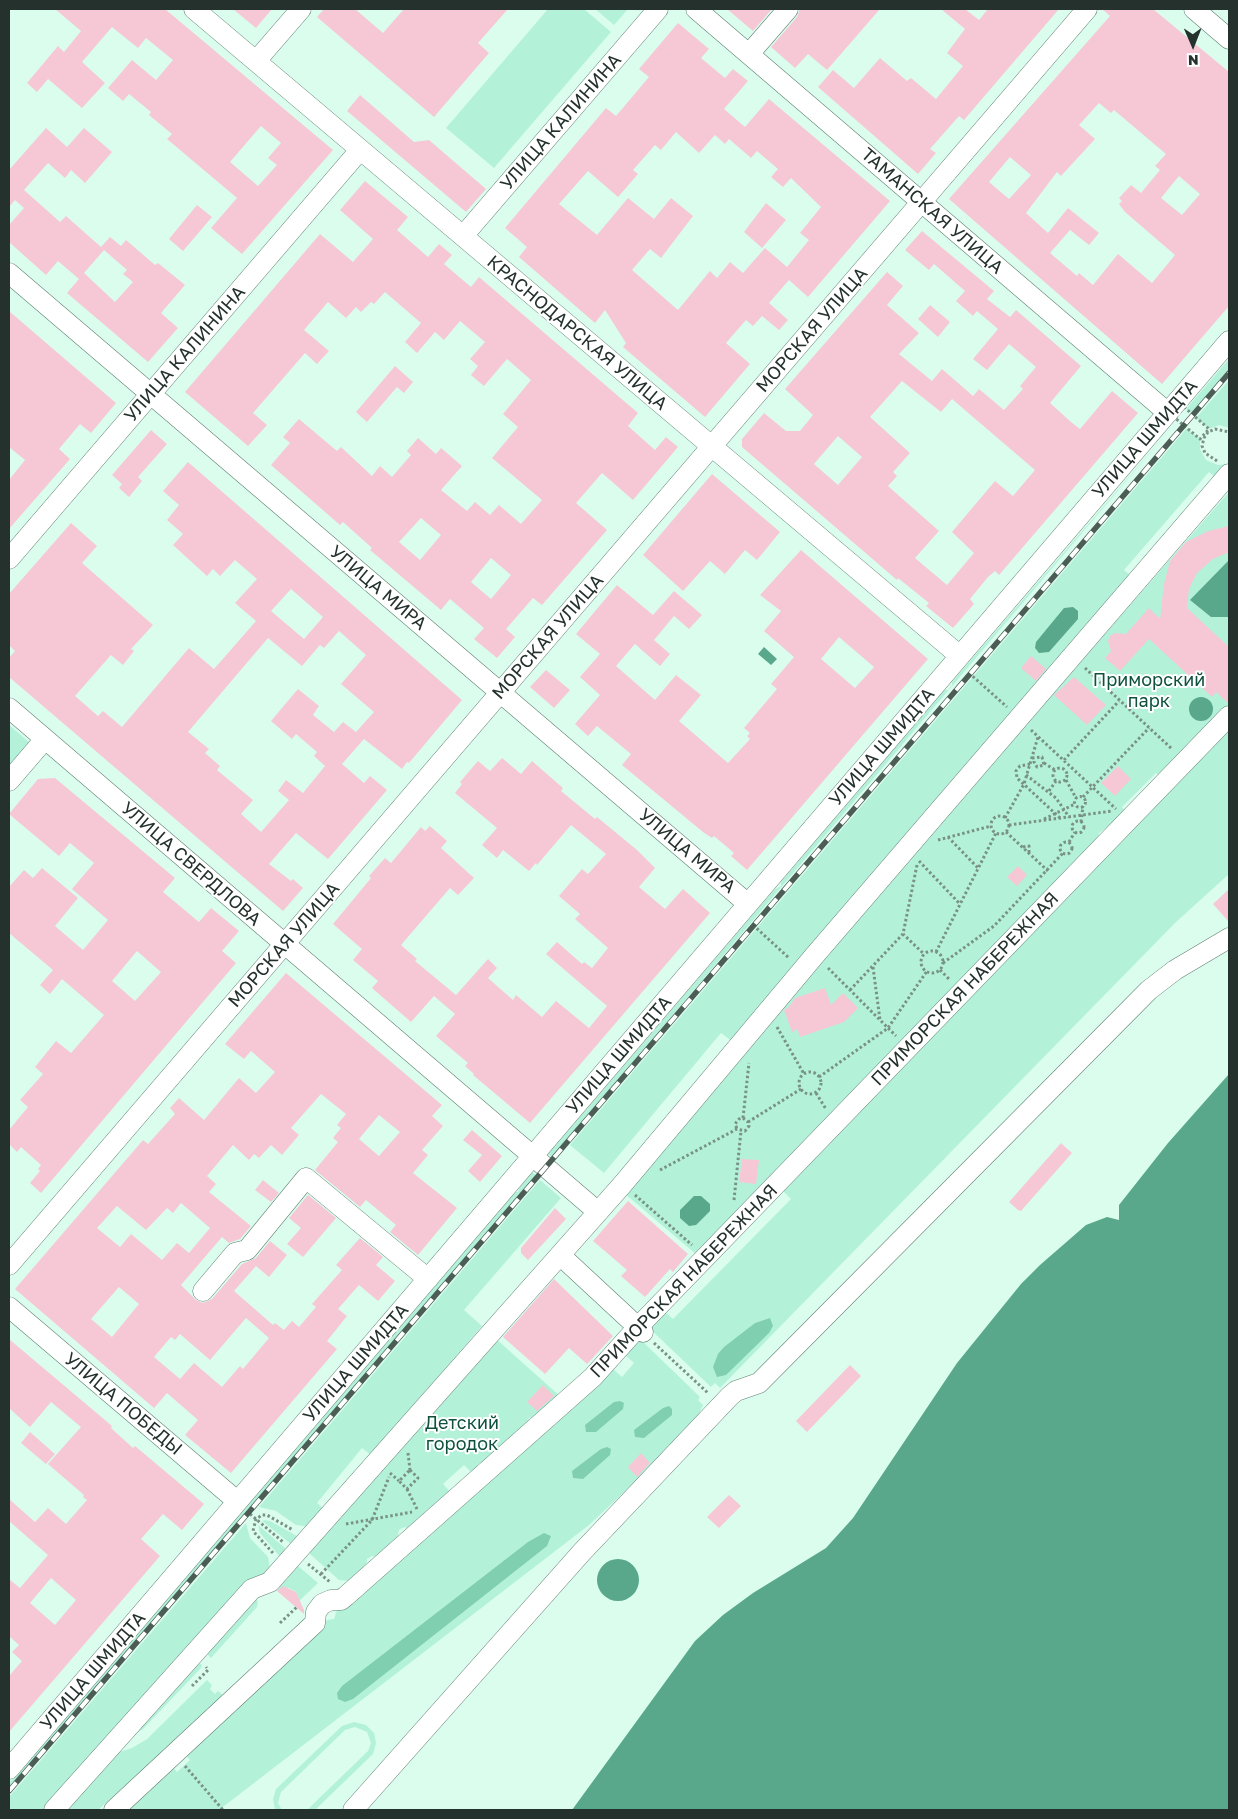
<!DOCTYPE html>
<html>
<head>
<meta charset="utf-8">
<style>
  body { margin:0 }
  #map { position:relative; width:1238px; height:1819px; overflow:hidden; background:#dbfdee; font-family:"Golos Text",sans-serif }
  canvas { display:block }
  .frame { position:absolute; inset:0; border:10px solid #24312c; pointer-events:none }
  .north { position:absolute; left:1168px; top:20px; width:50px; height:50px; -webkit-text-stroke:4px #fff; paint-order:stroke; rotate:179deg; font-size:14px; font-weight:700; line-height:20px; text-align:center; color:#24312c }
  .north::after { content:''; display:block; margin:auto; width:18px; height:22px; background:#24312c; clip-path:polygon(50% 0,100% 100%,50% 72%,0 100%) }
</style>
</head>
<body>
<div id="map">
<canvas width="1238" height="1819"></canvas>
<div class="frame"></div>
<div class="north">N</div>
</div>
<script>
const ctx = document.querySelector('canvas').getContext('2d');
ctx.lineJoin = 'round';
function paint(path, color) {
  ctx.fillStyle = color;
  ctx.fill(path, 'evenodd');
}
function poly(rows) {
  const path = new Path2D();
  for (const r of rows) {
    if (r.length === 3) {
      path.moveTo(r[0] + r[2], r[1]);
      path.arc(r[0], r[1], r[2], 0, 2 * Math.PI);
      continue;
    }
    path.moveTo(r[0], r[1]);
    for (let i = 2; i < r.length; i += 2) path.lineTo(r[i], r[i + 1]);
  }
  return path;
}
function trace(path, color, width, dash) {
  ctx.strokeStyle = color;
  ctx.lineWidth = width;
  ctx.lineCap = dash ? 'butt' : 'round';
  ctx.setLineDash(dash || []);
  ctx.stroke(path);
}
function label(font, color, halo, rows, align = 'center') {
  ctx.font = font + ' "Golos Text",sans-serif';
  ctx.lineWidth = 4;
  ctx.setLineDash([]);
  ctx.textBaseline = 'middle';
  ctx.strokeStyle = halo;
  ctx.fillStyle = color;
  for (const [text, x, y, turn = 0] of rows) {
    ctx.save();
    ctx.translate(x, y);
    ctx.rotate((+turn || 0) * Math.PI / 180);
    ctx.textAlign = isNaN(turn) ? turn : align;
    if (halo) ctx.strokeText(text, 0, 0);
    ctx.fillText(text, 0, 0);
    ctx.restore();
  }
}
paint(poly([
  [548,9,584,9,611,32,494,168,446,128],
  [595,9,628,9,614,25],
  [1229,359,1229,370,1192,414,1186,409],
  [1229,380,1229,428,1219,425,1209,429,1196,418],
  [1178,420,552,1157,548,1154,774,890,781,886,781,882,944,690,948,690,952,685,952,682],
  [1187,428,1200,439,1200,449,1206,460,1218,465,1229,464,1216,478,1209,472,1124,570,1134,578,733,1042,721,1033,604,1173,570,1145],
  [1229,492,1229,708,1161,778,1156,773,1122,807,1127,813,1099,833,1099,841,697,1255,624,1193,767,1021],
  [9,725,30,743,9,769],
  [1229,728,1229,874,1175,923,720,1388,715,1383,711,1387,648,1327,663,1310,673,1319,791,1199,781,1189],
  [532,1172,536,1175,9,1789,9,1783,515,1192,518,1192,521,1184],
  [540,1180,561,1198,464,1310,482,1326,371,1455,362,1448,317,1503,325,1510,311,1527,296,1525,276,1511,259,1507],
  [638,1337,700,1397,698,1400,703,1405,693,1427,589,1525,219,1810,122,1810,171,1765,177,1772,190,1760,184,1753,327,1620,334,1619,337,1610,611,1367,622,1377,634,1363,623,1353],
  [495,1338,561,1397,537,1416,529,1418,527,1424,484,1461,478,1464,474,1475,464,1465,443,1484,453,1495,411,1529,404,1527,399,1530,397,1539,378,1557,372,1556,367,1559,366,1568,349,1581,339,1580,310,1554,309,1550],
  [265,1520,270,1521,297,1536,291,1544,262,1521],
  [246,1523,250,1538,268,1557,270,1569,45,1810,9,1810,9,1797],
  [258,1525,286,1549,280,1557,260,1533],
  [298,1566,318,1583,294,1606,298,1599,296,1592,289,1588,279,1592,278,1589],
  [253,1596,258,1601,257,1607,211,1658,204,1651],
  [198,1662,202,1665,201,1668,143,1729,130,1738],
  [207,1680,212,1685,210,1689,215,1694,218,1691,224,1696,98,1810,66,1810,116,1753,132,1748,147,1739],
  [354,1722,366,1725,374,1733,376,1743,373,1754,315,1810,307,1810,368,1751,371,1743,367,1732,355,1727,345,1730,281,1792,278,1803,282,1810,275,1810,273,1799,276,1789,342,1726]
]), '#b3f2d9');
paint(poly([
  [770,1318,773,1326,769,1333,726,1375,717,1377,713,1367,718,1354,724,1347,755,1323],
  [620,1401,624,1403,623,1409,596,1432,586,1432,585,1425,614,1402],
  [669,1406,672,1409,672,1415,644,1438,635,1437,634,1430,663,1408],
  [607,1447,611,1449,610,1455,583,1479,573,1478,572,1471,601,1449],
  [544,1533,551,1536,547,1546,353,1699,345,1702,338,1699,337,1693,342,1686,528,1542]
]), '#80cfb1');
paint(poly([
  [1229,560,1229,617,1211,617,1190,600],
  [1073,607,1078,611,1078,619,1049,652,1039,653,1035,648,1036,642,1064,608],
  [764,647,777,659,771,665,758,654],
  [1201,709,12],
  [1229,1074,1229,1810,572,1810,695,1641,723,1615,753,1593,826,1548,853,1518,957,1363,1021,1284,1040,1265,1086,1225,1107,1217,1119,1220,1119,1205,1168,1143],
  [694,1196,701,1196,710,1204,710,1211,696,1225,689,1226,680,1218,680,1210],
  [618,1580,21]
]), '#59a88c');
paint(poly([
  [55,9,165,9,333,150,242,254,211,228,237,198,167,139,172,134,149,115,151,112,129,94,123,101,108,88,132,60,156,80,173,60,146,38,138,48,112,27,82,62,105,83,82,108,48,79,37,92,27,83,58,46,64,52,81,31],
  [261,126,281,143,268,158,277,165,258,186,230,162],
  [233,9,272,9,256,28],
  [324,9,355,9,383,33,404,9,508,9,478,43,489,53,434,117,317,17],
  [727,9,772,9,753,31],
  [800,9,880,9,827,70,808,54,795,68,771,47,797,17],
  [941,9,965,9,979,20,988,9,1059,9,964,120,959,116,930,149,936,153,918,174,818,87,833,70,854,88,880,58,907,81,911,78,936,99,963,66,947,53,965,29],
  [1102,9,1153,9,1229,72,1229,306,1162,384,949,199,1110,16],
  [1099,103,1111,113,1114,110,1166,154,1155,166,1160,170,1141,193,1131,185,1119,198,1122,201,1119,204,1125,212,1175,255,1152,283,1118,254,1093,285,1079,273,1077,276,1050,253,1070,230,1089,245,1099,233,1068,208,1048,233,1026,213,1057,172,1061,176,1095,139,1079,125],
  [1010,157,1031,175,1009,199,989,182],
  [1179,176,1200,194,1182,215,1161,198],
  [678,23,709,49,701,58,725,78,733,69,748,81,724,109,745,127,769,99,890,201,808,297,789,280,769,303,788,320,779,330,762,316,753,326,746,320,726,343,750,364,705,417,623,347,626,343,605,310,595,323,519,257,527,247,505,228,606,108,616,116,649,77,639,69],
  [676,132,699,153,715,135,725,144,729,139,751,158,757,151,778,169,771,177,783,187,791,178,821,207,800,233,809,240,787,267,765,248,743,273,730,262,717,278,710,271,678,310,632,270,650,249,661,258,693,216,671,198,654,219,628,198,597,235,559,204,588,171,618,197,638,174,633,170,655,145,661,150],
  [360,95,414,142,429,140,486,189,466,212,347,111],
  [46,128,67,147,84,128,112,152,85,183,71,170,65,178,48,163,24,190,60,222,66,216,101,247,110,237,121,246,126,240,155,265,158,263,185,285,161,313,178,328,148,362,67,293,79,279,58,261,46,275,9,242,9,225,24,208,15,200,9,207,9,170],
  [104,250,127,270,123,274,133,282,115,302,84,273],
  [365,181,408,217,397,230,428,257,439,244,452,255,444,264,471,287,479,277,638,413,628,426,655,450,666,437,678,447,633,500,602,473,576,503,607,530,542,605,533,598,506,629,515,637,497,658,474,639,484,628,450,599,441,610,370,550,372,548,343,522,340,525,271,465,290,443,283,437,299,419,337,451,341,447,372,476,380,466,392,477,411,455,407,451,418,438,436,454,441,448,462,466,441,490,467,511,475,502,490,515,499,505,521,524,542,500,492,458,518,427,503,414,531,380,507,359,484,386,471,375,478,366,470,359,485,342,460,321,444,340,435,332,417,353,405,342,421,323,385,292,374,304,371,302,361,312,356,307,346,318,328,302,304,330,329,351,317,364,305,353,253,413,267,425,248,446,185,392,320,234,353,262,373,239,340,210],
  [421,518,441,535,420,560,399,542],
  [491,558,511,575,491,599,471,582],
  [766,203,786,220,762,248,744,232],
  [197,205,212,217,183,251,169,239],
  [922,231,994,291,987,299,1010,317,1016,310,1081,366,1050,403,1071,422,1080,429,1112,391,1138,413,999,575,995,571,988,577,970,599,974,604,953,628,926,606,929,603,898,578,897,580,742,447,742,439,764,413,786,431,800,431,813,415,785,389,887,272,903,286,887,305,919,333,899,354,932,381,942,369,973,396,979,389,1004,410,1023,389,1020,386,1036,367,1009,344,987,370,973,359,998,329,977,311,973,316,956,301,965,291,934,264,929,270,905,250],
  [902,381,941,412,952,399,1035,470,1013,496,995,481,952,532,974,553,947,585,915,558,939,531,888,486,897,476,893,472,910,453,870,417],
  [838,436,862,457,838,485,814,464],
  [930,305,950,322,938,337,918,319],
  [9,311,116,403,91,433,80,424,59,449,70,459,9,529,9,480,25,460,9,447],
  [395,366,413,382,404,393,397,387,367,422,356,412],
  [151,430,167,444,138,477,142,481,129,497,119,488,122,484,112,475],
  [188,462,462,700,409,763,407,762,402,769,364,739,342,764,364,783,370,776,387,790,328,859,296,833,269,864,291,881,293,879,303,888,283,911,9,677,9,658,15,651,9,645,9,594,71,523,97,546,82,563,153,625,131,649,134,651,123,665,111,655,75,696,98,716,103,711,122,727,189,648,214,669,256,621,235,603,257,579,235,560,220,576,213,569,207,576,173,545,183,534,167,520,179,505,163,491],
  [291,589,323,617,304,639,271,611],
  [339,631,366,655,341,684,374,712,356,732,343,722,334,732,313,715,319,706,298,689,271,721,292,739,296,734,317,752,314,756,325,766,303,793,286,780,278,791,289,800,261,832,241,814,253,800,217,770,220,766,205,753,209,749,188,732,268,638,302,666,320,645,324,648],
  [712,474,780,532,757,560,745,550,725,574,710,561,683,591,643,555],
  [1229,526,1229,552,1213,559,1197,573,1189,589,1187,608,1229,647,1229,704,1216,692,1212,697,1149,639,1120,671,1105,658,1111,651,1108,641,1110,636,1115,633,1126,634,1149,608,1160,619,1164,584,1170,561,1186,542,1208,531],
  [801,550,928,659,747,870,731,856,734,853,714,836,712,838,703,832,622,765,631,754,597,726,588,736,575,724,600,695,580,677,600,654,576,634,617,585,653,615,674,591,702,615,689,629,674,616,654,640,670,654,660,666,635,644,616,666,655,700,676,675,701,695,679,721,728,763,750,739,747,736,750,733,744,728,777,689,771,684,794,657,764,631,781,611,760,595],
  [839,637,874,667,855,688,821,659],
  [1031,656,1046,669,1036,681,1021,668],
  [546,670,570,690,554,708,530,687],
  [1074,677,1106,705,1087,725,1054,695],
  [502,758,521,774,532,761,563,788,561,791,595,819,597,817,637,850,655,868,639,887,665,909,683,889,710,913,530,1123,473,1075,474,1074,465,1066,468,1063,436,1036,455,1014,434,996,411,1022,372,988,378,981,353,960,362,949,333,924,371,878,369,876,385,858,391,863,421,827,425,831,430,826,447,841,441,848,474,878,458,895,450,888,401,945,417,959,415,961,456,995,488,959,497,968,488,978,513,1000,516,995,542,1017,556,1001,589,1028,607,1006,546,954,557,942,582,964,584,962,592,968,608,948,575,919,580,914,559,896,582,869,588,874,606,854,571,825,537,865,536,863,529,871,503,850,497,858,482,845,497,828,455,793,462,784,460,782,478,761,490,771],
  [1118,766,1131,779,1115,796,1101,783],
  [55,778,175,878,163,892,199,922,211,908,239,931,222,951,236,963,41,1193,30,1183,40,1171,38,1169,41,1165,21,1147,17,1152,9,1144,9,1130,28,1107,20,1100,43,1074,35,1067,56,1041,71,1053,104,1015,62,979,50,994,40,985,53,970,9,933,9,887,24,870,33,878,42,868,78,898,55,926,83,950,108,920,72,889,94,863,70,843,59,856,9,814,38,779],
  [137,951,161,972,135,1001,112,981],
  [1018,866,1027,875,1017,886,1007,877],
  [1229,889,1229,922,1213,904],
  [286,973,442,1105,432,1116,443,1126,422,1150,428,1155,413,1173,457,1208,418,1255,390,1232,396,1225,366,1200,360,1207,315,1170,338,1142,333,1138,341,1128,337,1125,346,1114,321,1094,291,1128,299,1135,282,1155,271,1145,259,1158,254,1154,249,1160,233,1145,207,1176,216,1184,209,1192,251,1226,240,1239,229,1243,222,1237,181,1285,196,1300,203,1303,212,1299,242,1264,256,1258,270,1241,287,1255,269,1277,256,1266,234,1291,273,1325,275,1323,284,1330,292,1321,299,1327,316,1307,312,1304,342,1270,336,1265,360,1238,383,1257,376,1265,395,1281,378,1301,359,1285,338,1309,347,1316,327,1341,337,1349,231,1473,185,1435,198,1420,167,1393,154,1408,15,1289,143,1140,148,1144,175,1114,170,1108,179,1098,204,1120,239,1078,256,1093,275,1072,251,1051,244,1059,225,1044],
  [379,1115,400,1132,379,1156,359,1139],
  [181,1203,210,1228,189,1253,177,1243,162,1260,131,1234,120,1247,97,1228,117,1206,146,1230,167,1208,173,1213],
  [119,1287,139,1304,112,1337,91,1319],
  [246,1318,269,1338,243,1369,240,1366,222,1387,194,1363,180,1379,154,1357,171,1337,175,1340,180,1334,210,1360],
  [825,988,831,1005,843,993,858,1008,844,1022,800,1037,797,1029,792,1032,784,1010,789,1007,795,998],
  [472,1130,502,1156,480,1182,468,1171,482,1155,463,1140],
  [1061,1143,1072,1153,1021,1211,1018,1210,1009,1202],
  [742,1159,759,1160,756,1184,739,1182],
  [263,1180,279,1193,271,1202,255,1190],
  [308,1195,336,1218,303,1257,287,1244,301,1228,289,1218],
  [628,1201,688,1254,673,1272,670,1269,645,1297,621,1276,627,1270,593,1241],
  [555,1208,566,1219,528,1260,521,1253,521,1248],
  [554,1279,613,1336,587,1364,569,1348,545,1374,503,1337],
  [9,1339,112,1426,111,1428,133,1448,135,1446,204,1504,182,1530,163,1514,141,1539,160,1556,9,1732,9,1676,22,1661,12,1652,19,1645,9,1636,9,1579,20,1588,48,1555,9,1521,9,1499,35,1522,48,1508,66,1524,87,1500,83,1497,84,1495,48,1464,81,1427,51,1402,30,1427,9,1408],
  [51,1578,76,1600,55,1625,30,1603],
  [850,1365,861,1376,807,1432,796,1421],
  [543,1385,554,1396,537,1411,527,1402],
  [30,1432,55,1454,46,1464,21,1443],
  [641,1453,650,1463,637,1477,628,1467],
  [729,1495,741,1506,719,1528,707,1517],
  [283,1586,296,1592,304,1610,304,1614,277,1591]
]), '#f6c8d6');
const minor = poly([
  [194,9,960,656],
  [696,9,1168,413],
  [1194,9,1229,39],
  [749,54,788,9],
  [256,61,301,9],
  [463,236,658,9],
  [9,273,748,904],
  [9,559,360,150],
  [9,708,598,1212],
  [9,781,45,739],
  [560,1255,643,1332],
  [9,1265,1087,9],
  [203,1291,235,1253,247,1250,306,1178,428,1279],
  [9,1307,237,1501],
  [9,1769,1229,341],
  [54,1810,252,1589,270,1582,622,1185,815,955,1229,474],
  [114,1810,315,1623,316,1612,322,1604,331,1600,341,1600,346,1596,593,1377,638,1327,1229,716],
  [353,1810,582,1552,730,1396,736,1391,759,1383,1149,990,1175,970,1229,938]
]);
trace(minor, '#617f73', 21);
trace(poly([
  [1184,407,1209,429,1200,439,1175,418,1184,407],
  [1217,461,1205,453,1202,446,1204,438,1208,432,1215,429,1229,432],
  [1085,668,1172,749],
  [969,673,1007,707],
  [1031,730,1116,809],
  [1032,758,1042,757,1044,765,1037,767,1034,762,1034,759],
  [1064,760,1119,701],
  [1044,763,1055,770],
  [1030,764,1020,766,1016,771,1017,778,1060,818],
  [1060,775,7],
  [1026,775,1056,798,1069,817],
  [1066,780,1076,798],
  [1049,791,1056,781],
  [1080,802,5.5],
  [1083,797,1149,728],
  [1000,825,9],
  [1005,818,1024,784,1038,737],
  [1044,819,1075,804],
  [1078,827,6],
  [1081,822,1083,806],
  [1009,825,1112,811],
  [1006,832,1048,871],
  [948,837,978,868],
  [938,840,991,826],
  [1069,842,1075,832],
  [1066,848,6],
  [1023,847,1029,846,1029,853],
  [919,861,960,904],
  [917,865,903,934,924,954],
  [753,925,789,958],
  [932,962,11],
  [936,952,996,833],
  [943,963,994,926,1063,853],
  [873,967,880,1020],
  [828,968,896,1036],
  [940,970,950,980],
  [850,990,903,934],
  [777,1027,804,1074],
  [810,1083,11],
  [819,1077,888,1028,927,971],
  [816,1093,826,1109],
  [743,1118,749,1063],
  [748,1122,801,1089],
  [660,1170,737,1129,745,1131,749,1126,748,1122,743,1118,739,1119,735,1124,737,1129],
  [635,1195,692,1245],
  [734,1200,741,1131],
  [654,1343,708,1393],
  [408,1453,410,1470],
  [410,1470,418,1478,407,1489,399,1481,410,1470],
  [390,1473,399,1481],
  [407,1489,417,1509],
  [250,1514,283,1542],
  [346,1524,412,1512],
  [273,1553,253,1531,256,1519,262,1515,267,1515,293,1530],
  [308,1564,330,1582],
  [321,1574,372,1520,389,1477],
  [280,1623,298,1606],
  [192,1686,208,1670,206,1667],
  [185,1766,223,1810]
]), '#7a9187', 3, [2.5, 2.5]);
trace(minor, '#fff', 20);
const rail = poly([
  [9,1791,1229,373]
]);
trace(rail, '#4c5d56', 5.5);
trace(rail, '#fff', 4, [11]);
label('18px', '#24312c', '#fff', [
  ["УЛИЦА КАЛИНИНА",561,122,-49],
  ["ТАМАНСКАЯ УЛИЦА",932,211,41],
  ["МОРСКАЯ УЛИЦА",812,330,-49],
  ["КРАСНОДАРСКАЯ УЛИЦА",577,333,40],
  ["УЛИЦА КАЛИНИНА",185,354,-49],
  ["УЛИЦА ШМИДТА",1145,439,-49],
  ["УЛИЦА МИРА",378,588,40],
  ["МОРСКАЯ УЛИЦА",548,637,-49],
  ["УЛИЦА ШМИДТА",882,747,-49],
  ["УЛИЦА МИРА",687,851,40],
  ["УЛИЦА СВЕРДЛОВА",191,864,41],
  ["МОРСКАЯ УЛИЦА",284,945,-49],
  ["ПРИМОРСКАЯ НАБЕРЕЖНАЯ",965,989,-46],
  ["УЛИЦА ШМИДТА",619,1055,-49],
  ["ПРИМОРСКАЯ НАБЕРЕЖНАЯ",684,1281,-46],
  ["УЛИЦА ШМИДТА",356,1363,-49],
  ["УЛИЦА ПОБЕДЫ",123,1404,40],
  ["УЛИЦА ШМИДТА",93,1671,-49]
]);
label('18px', '#0f513d', '#fff', [
  ["Приморский",1149,680],
  ["парк",1149,701],
  ["Детский",462,1423],
  ["городок",462,1444]
]);
</script>
</body>
</html>
